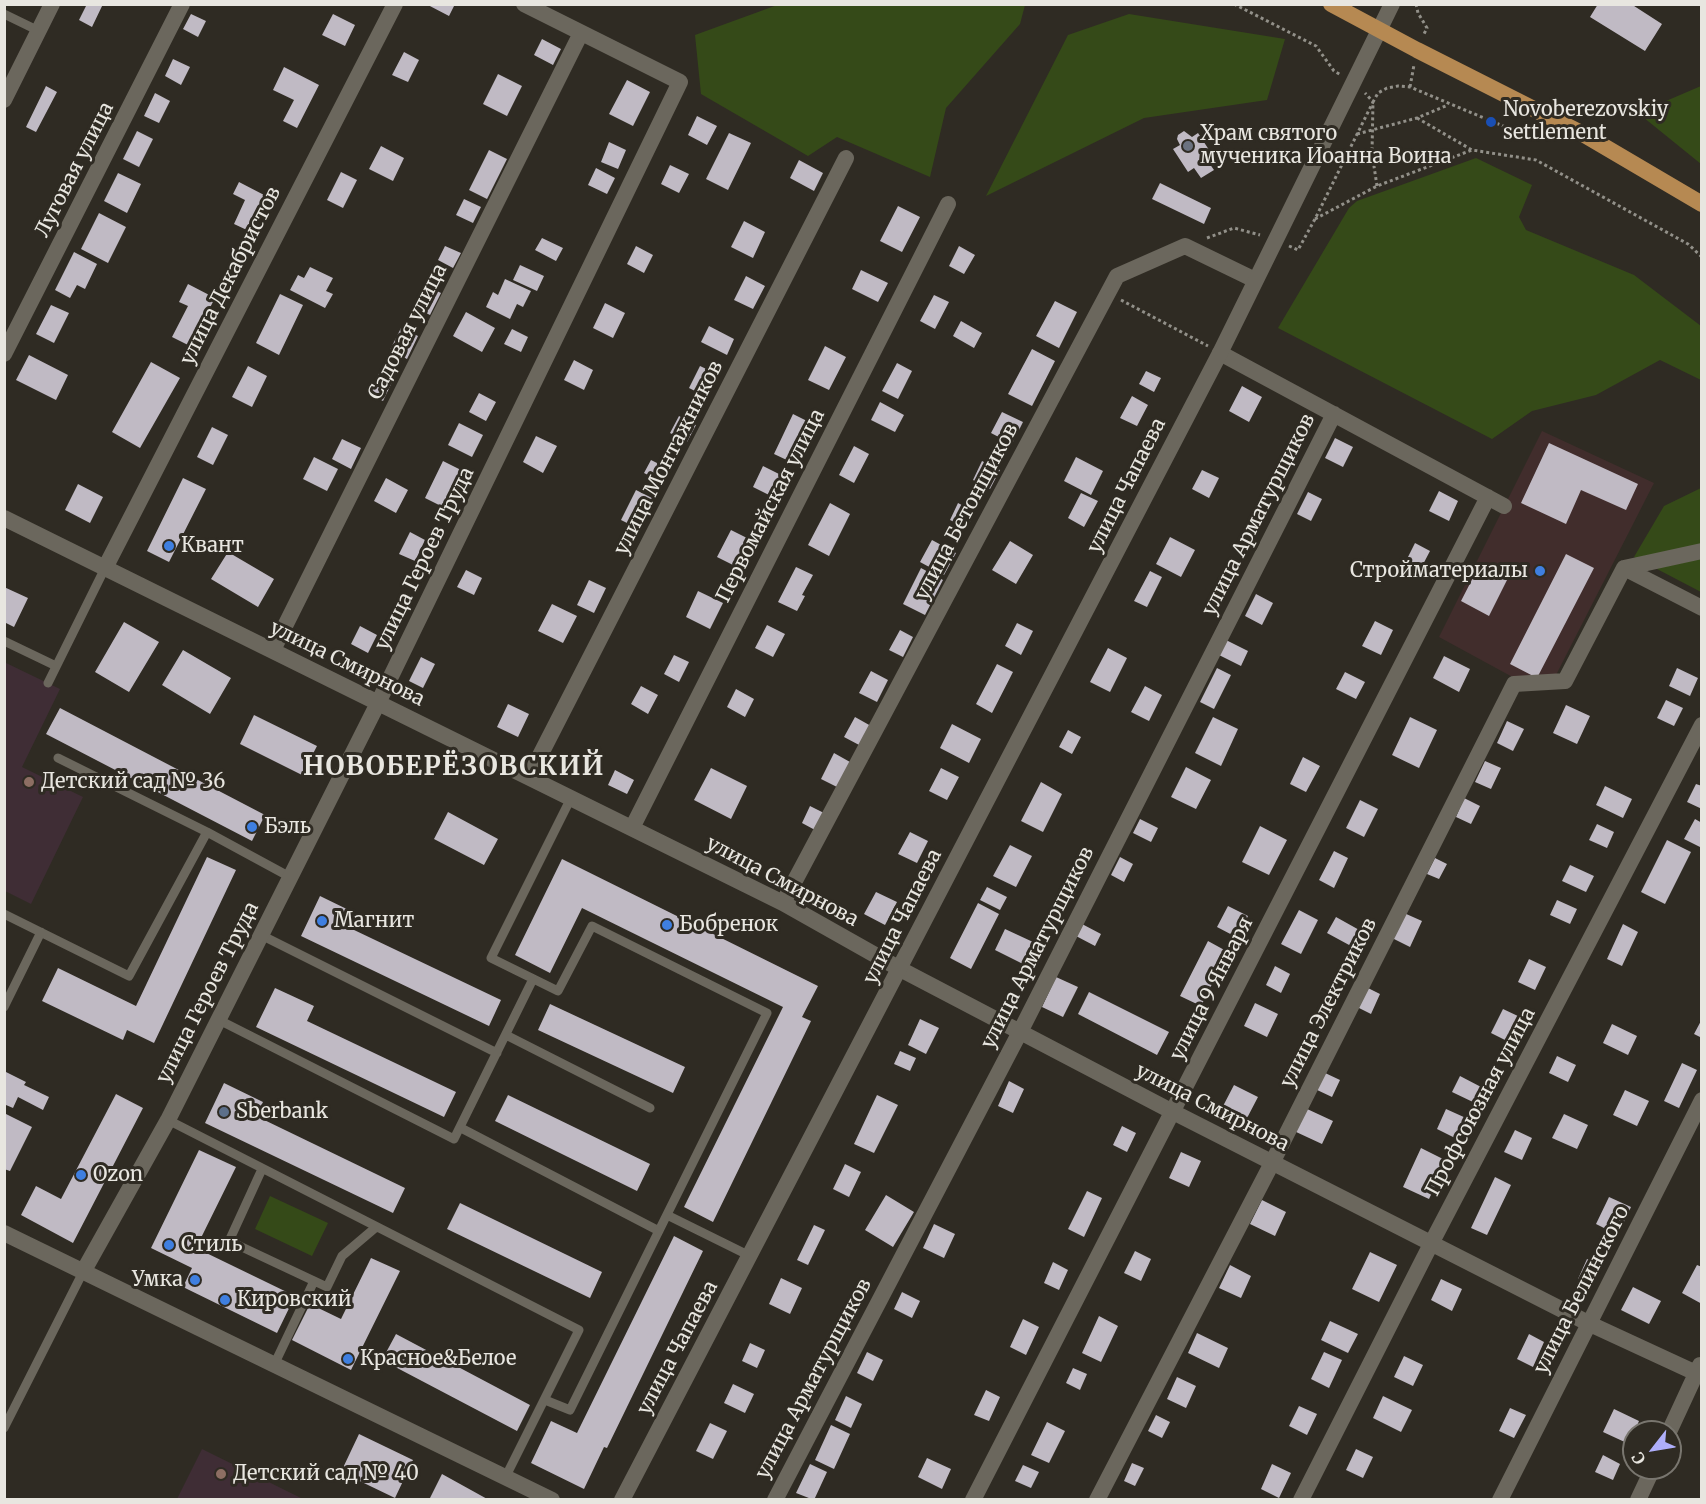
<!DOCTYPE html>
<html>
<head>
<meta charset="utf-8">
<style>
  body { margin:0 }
  #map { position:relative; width:1706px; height:1504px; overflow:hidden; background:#2f2b23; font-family:Merriweather,serif }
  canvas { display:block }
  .frame { position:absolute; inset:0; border:6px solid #e8e6e0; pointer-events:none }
  .north { position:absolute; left:1622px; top:1420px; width:60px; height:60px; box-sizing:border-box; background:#2f2b23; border:2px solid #79766f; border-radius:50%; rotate:239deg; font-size:16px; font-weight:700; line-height:24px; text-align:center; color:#e8e6e0 }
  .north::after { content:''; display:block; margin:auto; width:21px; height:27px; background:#aeaefa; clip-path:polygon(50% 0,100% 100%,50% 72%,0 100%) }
</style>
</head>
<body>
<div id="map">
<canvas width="1706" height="1504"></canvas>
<div class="frame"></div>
<div class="north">С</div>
</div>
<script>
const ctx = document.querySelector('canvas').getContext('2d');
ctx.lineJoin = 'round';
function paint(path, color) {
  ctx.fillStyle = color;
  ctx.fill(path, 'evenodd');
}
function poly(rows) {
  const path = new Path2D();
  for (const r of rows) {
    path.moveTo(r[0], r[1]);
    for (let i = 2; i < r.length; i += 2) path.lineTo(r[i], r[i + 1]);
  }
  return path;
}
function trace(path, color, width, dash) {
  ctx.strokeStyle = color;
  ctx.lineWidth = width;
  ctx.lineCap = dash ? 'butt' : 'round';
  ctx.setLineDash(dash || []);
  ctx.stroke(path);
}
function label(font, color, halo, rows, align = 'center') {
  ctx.font = font + ' Merriweather,serif';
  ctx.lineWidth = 6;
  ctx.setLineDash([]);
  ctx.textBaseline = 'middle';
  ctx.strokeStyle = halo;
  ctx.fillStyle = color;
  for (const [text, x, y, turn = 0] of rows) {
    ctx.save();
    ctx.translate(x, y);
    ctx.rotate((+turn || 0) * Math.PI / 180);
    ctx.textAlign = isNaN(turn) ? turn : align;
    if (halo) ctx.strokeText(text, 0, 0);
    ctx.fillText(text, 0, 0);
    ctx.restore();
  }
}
paint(poly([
  [1542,431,1654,483,1555,677,1518,680,1439,637]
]), '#412d2c');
paint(poly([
  [4,662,60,689,22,767,83,797,31,904,5,891],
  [202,1449,303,1499,177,1499]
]), '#3f2d35');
paint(poly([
  [780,4,1025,4,1025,5,1020,24,946,108,930,177,837,137,808,156,701,94,695,35],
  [1129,14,1285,39,1267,100,1144,118,986,196,1068,35],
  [1701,86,1701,164,1638,113],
  [1476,158,1532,185,1519,217,1526,230,1634,275,1701,326,1701,380,1660,360,1596,395,1532,411,1492,439,1278,328,1349,208,1357,201],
  [1701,488,1701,592,1634,557,1664,506],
  [270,1196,328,1223,312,1256,255,1229]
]), '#354a18');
paint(poly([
  [87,4,103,4,92,27,79,20],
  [426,4,455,4,449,16],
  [1598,4,1631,4,1662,24,1645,51,1590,17],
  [191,14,206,21,198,37,183,29],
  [333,14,355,25,345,46,322,35],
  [542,39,561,49,553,65,534,55],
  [404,52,419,60,408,82,392,75],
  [173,59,190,67,181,85,165,76],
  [284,67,319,85,297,128,283,121,294,100,273,90],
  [498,74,522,86,507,116,483,104],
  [627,80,650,92,633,126,609,114],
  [46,86,57,92,36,132,26,127],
  [155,93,170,101,159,123,144,116],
  [697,116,717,126,707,145,688,135],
  [137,131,153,139,139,167,123,159],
  [1184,131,1192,137,1198,133,1213,156,1207,160,1214,170,1201,178,1194,168,1188,172,1173,149,1180,145,1177,139,1178,135],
  [729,133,751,143,728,190,706,179],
  [609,142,626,150,618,169,601,162],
  [381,146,404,158,393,181,369,169],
  [489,150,507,159,487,199,469,190],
  [799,160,823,173,814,191,790,178],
  [670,165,689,174,679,193,661,184],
  [596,168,615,178,607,194,588,185],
  [341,172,357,180,343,208,327,200],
  [118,173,141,184,127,213,104,201],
  [239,182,266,196,249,231,234,224,245,200,233,194],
  [1160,183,1211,208,1204,224,1152,199],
  [464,199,481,207,473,223,456,215],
  [898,206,920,217,902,252,880,241],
  [99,213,126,227,108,263,81,249],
  [744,221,765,232,753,258,731,247],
  [542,238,563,248,556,261,535,250],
  [445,246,461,253,453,268,438,260],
  [636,246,653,255,644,273,627,264],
  [959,246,975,255,964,274,949,266],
  [74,252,97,264,85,289,77,285,70,298,55,290],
  [520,265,544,276,537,291,513,280],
  [310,267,333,278,326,291,333,294,325,308,290,290,298,275,304,278],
  [861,270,888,283,878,302,852,289],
  [746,276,765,286,753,309,734,300],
  [505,279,531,291,523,307,517,304,510,319,486,307,493,292,498,295],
  [188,284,215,298,190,346,172,337,188,306,179,302],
  [425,285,441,293,430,315,414,307],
  [280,294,303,305,279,355,256,343],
  [934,295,949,302,935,329,920,321],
  [1055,301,1077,312,1059,348,1036,336],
  [605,303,625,313,613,338,593,328],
  [51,305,69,313,54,343,36,334],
  [466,312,495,328,482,352,453,336],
  [961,321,982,333,974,348,953,336],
  [709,326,734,339,727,355,701,342],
  [401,328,418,336,407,359,390,350],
  [512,329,528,337,521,352,504,344],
  [825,346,846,357,829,390,808,380],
  [1032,349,1055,361,1032,406,1008,394],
  [29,355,68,375,56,400,16,380],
  [574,360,593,370,584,390,564,380],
  [151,362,180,378,140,448,112,432],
  [897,363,912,371,898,399,882,391],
  [248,366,267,376,252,407,232,397],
  [700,366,717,374,705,396,689,388],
  [380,371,394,378,383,401,369,394],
  [1146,371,1161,378,1154,392,1139,384],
  [1242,386,1262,397,1249,422,1229,411],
  [479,393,496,402,486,421,469,412],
  [1132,396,1148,405,1137,426,1120,418],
  [880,402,904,415,895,432,871,420],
  [1002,412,1023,422,1012,444,991,433],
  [793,414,811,423,791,462,774,454],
  [679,416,696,425,687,442,670,433],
  [459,423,483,435,472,457,448,445],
  [212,427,228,435,213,465,197,457],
  [536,436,557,446,543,473,523,462],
  [1335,438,1353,447,1343,467,1325,458],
  [342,439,361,448,351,469,332,459],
  [1549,443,1638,484,1626,510,1581,490,1566,524,1521,503],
  [854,446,869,454,854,483,839,475],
  [314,457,338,469,327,491,303,479],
  [1076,457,1103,471,1091,495,1064,481],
  [651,460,669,469,662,482,644,473],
  [443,461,461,470,443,507,425,498],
  [982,461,1000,470,990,489,973,480],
  [763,466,781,475,771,496,753,487],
  [1202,470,1219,478,1209,498,1192,489],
  [183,478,206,489,169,562,147,551],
  [386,478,408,490,396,513,374,501],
  [78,484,103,497,90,523,65,510],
  [636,490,654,499,639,529,621,520],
  [1439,491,1458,501,1449,521,1429,511],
  [1308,492,1322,499,1311,521,1297,514],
  [1081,493,1098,501,1084,527,1068,518],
  [830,503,850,514,829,556,808,545],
  [958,503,975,512,967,528,950,520],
  [731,530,753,541,739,568,717,557],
  [410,532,425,540,415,561,399,554],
  [1170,537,1195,550,1181,577,1156,564],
  [932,540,956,553,944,575,920,562],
  [1010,541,1033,555,1016,584,992,570],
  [1415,543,1430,551,1419,572,1404,565],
  [228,552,274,579,258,607,211,579],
  [1566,554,1594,568,1537,678,1510,664],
  [1479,566,1507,580,1489,616,1461,601],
  [796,567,813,575,802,595,805,596,797,611,778,602],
  [921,568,943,580,925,615,903,604],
  [466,570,482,578,474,595,457,587],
  [1150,571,1162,577,1147,607,1134,601],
  [589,580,606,588,594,613,577,605],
  [4,587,28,598,14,627,4,622],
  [698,591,723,603,710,629,686,617],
  [1256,594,1273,603,1262,625,1245,616],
  [552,604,577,616,563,643,538,631],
  [1375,621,1393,630,1381,655,1362,646],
  [124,622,159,642,129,692,95,672],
  [1017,623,1033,631,1021,655,1005,646],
  [767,625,785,634,773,657,755,648],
  [360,626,377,635,368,653,351,644],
  [900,630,913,637,903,657,889,650],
  [1226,640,1248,651,1241,666,1219,655],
  [1108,648,1127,658,1110,692,1090,682],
  [183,650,231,678,210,714,162,685],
  [674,655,689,662,679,682,664,674],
  [1444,656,1470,669,1459,692,1433,678],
  [421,657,435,664,423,688,409,681],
  [997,664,1013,672,992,713,976,704],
  [1217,668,1231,675,1214,709,1200,702],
  [1677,668,1698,678,1690,696,1669,686],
  [871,671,888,680,877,702,859,693],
  [1345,672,1365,682,1356,699,1336,689],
  [641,686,658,695,648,714,631,704],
  [1145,686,1162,695,1149,721,1131,712],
  [736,689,754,699,745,717,727,707],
  [1666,700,1683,708,1674,726,1657,718],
  [508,704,529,714,518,737,497,727],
  [1566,705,1590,716,1577,744,1553,733],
  [60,708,265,815,252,841,46,734],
  [254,715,317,746,302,775,240,744],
  [855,717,871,726,861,746,844,737],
  [1213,717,1238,729,1221,766,1195,753],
  [1410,717,1437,730,1419,768,1392,755],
  [1507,721,1524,729,1513,751,1497,743],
  [952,724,981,739,969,763,940,748],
  [1068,730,1081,737,1072,754,1059,747],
  [834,753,850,762,837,787,821,779],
  [1303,757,1320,766,1306,792,1290,784],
  [1485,761,1501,768,1491,789,1475,782],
  [1186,767,1211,780,1196,809,1171,797],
  [711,768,747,786,731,819,694,800],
  [941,768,959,777,947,800,929,791],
  [615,770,634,780,627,794,608,785],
  [1041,782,1062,794,1043,832,1021,821],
  [1696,784,1702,786,1702,809,1687,802],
  [1605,786,1632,799,1623,818,1596,805],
  [1464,798,1480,806,1471,824,1456,817],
  [1360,800,1378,809,1364,837,1346,828],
  [810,806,824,813,815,830,802,823],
  [448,812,498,839,484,865,434,839],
  [1140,819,1158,828,1151,842,1133,833],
  [1695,819,1702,823,1702,848,1684,839],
  [1597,824,1614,832,1607,848,1589,840],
  [1260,826,1287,840,1269,875,1242,862],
  [910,832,928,841,917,863,898,854],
  [1667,840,1691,852,1665,904,1641,892],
  [1010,845,1032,856,1016,887,993,876],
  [1334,851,1348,858,1334,888,1319,880],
  [207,857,236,870,154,1043,127,1030,123,1040,42,1001,58,968,136,1006],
  [1120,857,1133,864,1124,882,1111,875],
  [1435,858,1447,864,1439,879,1427,874],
  [562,859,818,986,802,1017,811,1021,713,1222,684,1207,783,1007,582,908,550,973,515,955],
  [1570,865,1594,876,1586,892,1562,881],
  [987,887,1007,897,1000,910,980,900],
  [876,892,897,902,885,925,864,914],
  [320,896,359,915,352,929,501,1000,489,1026,301,936],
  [1557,900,1577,909,1570,924,1550,915],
  [978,903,999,914,971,969,950,958],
  [1228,906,1248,916,1238,938,1217,927],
  [1299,910,1318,920,1301,954,1281,944],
  [1404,913,1422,921,1410,947,1392,938],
  [1336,917,1370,936,1362,952,1327,933],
  [1082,924,1101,934,1095,946,1076,936],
  [1623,924,1638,932,1622,966,1607,959],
  [1005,929,1033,942,1023,964,995,950],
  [1208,941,1228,952,1201,1006,1180,996],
  [1529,959,1546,967,1535,990,1518,982],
  [1275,966,1290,974,1281,993,1266,985],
  [1056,977,1078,987,1063,1017,1042,1007],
  [1366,987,1380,994,1371,1014,1357,1007],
  [275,988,314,1006,307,1021,456,1092,444,1117,256,1027],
  [1089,992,1169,1032,1157,1055,1078,1014],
  [1255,1003,1278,1014,1267,1037,1244,1026],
  [550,1004,685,1067,673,1093,538,1030],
  [1503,1009,1520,1017,1509,1042,1491,1033],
  [920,1019,939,1028,926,1054,908,1045],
  [1702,1019,1702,1038,1694,1034],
  [1612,1024,1637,1036,1628,1055,1603,1043],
  [900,1051,916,1058,910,1071,894,1064],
  [1557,1056,1576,1065,1568,1082,1549,1073],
  [1682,1063,1697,1070,1679,1108,1664,1101],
  [4,1071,26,1082,24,1085,49,1097,43,1110,18,1097,13,1108,6,1105,4,1109],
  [1323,1072,1340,1080,1332,1097,1315,1089],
  [1460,1076,1483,1088,1475,1103,1452,1092],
  [1009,1081,1024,1089,1013,1113,998,1106],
  [224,1083,263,1102,256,1116,405,1188,393,1213,205,1123],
  [1234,1085,1258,1097,1246,1120,1222,1108],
  [1625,1090,1649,1101,1637,1126,1613,1115],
  [116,1094,143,1108,73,1243,21,1215,36,1186,61,1199],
  [508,1095,650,1164,637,1191,495,1121],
  [877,1095,898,1105,874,1153,854,1144],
  [1305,1108,1333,1121,1322,1144,1294,1131],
  [1446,1109,1466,1118,1457,1139,1437,1129],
  [4,1113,32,1127,10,1171,4,1169],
  [1564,1114,1588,1125,1577,1149,1552,1138],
  [1122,1126,1136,1133,1127,1152,1113,1145],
  [1515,1130,1532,1138,1522,1160,1504,1152],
  [1421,1148,1447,1161,1429,1199,1403,1187],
  [199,1150,236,1167,196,1248,295,1296,277,1333,183,1287,192,1268,151,1248],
  [1181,1152,1201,1161,1189,1187,1169,1178],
  [845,1164,861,1172,849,1197,833,1189],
  [1495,1177,1511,1185,1487,1235,1471,1228],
  [1087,1191,1102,1198,1084,1237,1068,1229],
  [886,1195,914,1212,893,1247,865,1230],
  [1609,1197,1631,1207,1618,1235,1596,1224],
  [1262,1200,1286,1212,1275,1236,1250,1224],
  [460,1203,602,1272,590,1298,447,1229],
  [934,1224,955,1234,944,1258,923,1248],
  [814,1225,825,1230,808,1265,797,1260],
  [674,1236,703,1251,607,1448,604,1447,584,1489,531,1463,551,1421,577,1433],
  [1135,1251,1151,1259,1141,1281,1124,1273],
  [1370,1252,1397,1265,1379,1302,1352,1289],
  [371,1258,400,1271,351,1370,292,1340,310,1304,341,1319],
  [1587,1259,1603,1266,1593,1286,1578,1279],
  [1053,1262,1068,1270,1059,1290,1044,1283],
  [1230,1265,1251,1276,1241,1298,1219,1288],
  [1697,1265,1702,1267,1702,1304,1682,1293],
  [781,1278,802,1288,790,1314,769,1304],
  [1441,1279,1462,1289,1452,1311,1431,1300],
  [1633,1287,1661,1301,1649,1324,1621,1310],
  [902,1292,920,1301,912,1318,894,1309],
  [1099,1316,1118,1326,1101,1362,1082,1353],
  [1023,1319,1039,1327,1026,1355,1010,1347],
  [1330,1321,1358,1334,1348,1353,1321,1340],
  [1197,1333,1228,1348,1219,1368,1188,1353],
  [396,1334,530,1405,517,1431,382,1360],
  [1529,1334,1544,1342,1533,1367,1517,1359],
  [750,1343,765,1350,757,1368,742,1361],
  [867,1352,883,1360,873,1381,857,1373],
  [1324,1352,1342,1360,1329,1388,1311,1379],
  [1404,1356,1423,1365,1413,1386,1394,1377],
  [1073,1368,1087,1374,1080,1390,1066,1383],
  [1177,1377,1196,1386,1186,1408,1167,1399],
  [733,1384,754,1394,745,1413,724,1403],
  [986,1390,1000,1397,989,1421,974,1415],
  [846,1396,862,1404,851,1428,835,1420],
  [1383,1396,1412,1410,1401,1432,1373,1418],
  [1299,1406,1317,1414,1307,1435,1289,1426],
  [1510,1408,1526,1415,1514,1438,1499,1431],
  [1614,1409,1639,1421,1629,1444,1603,1432],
  [1156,1415,1170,1422,1162,1438,1148,1431],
  [1047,1422,1065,1431,1049,1463,1031,1455],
  [710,1423,727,1431,713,1459,696,1451],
  [831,1425,850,1434,834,1469,815,1460],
  [359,1434,413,1460,395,1498,341,1472],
  [1356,1449,1373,1457,1363,1478,1346,1470],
  [1603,1455,1620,1464,1613,1480,1595,1472],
  [927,1458,951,1469,942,1489,918,1477],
  [1132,1463,1144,1468,1135,1486,1124,1481],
  [810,1464,827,1472,814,1500,796,1493],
  [1272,1464,1291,1473,1279,1498,1261,1489],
  [1023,1465,1039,1472,1031,1488,1015,1481],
  [442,1474,489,1500,429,1500]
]), '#c0bac4');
trace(poly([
  [1234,4,1316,46,1334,71,1341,75],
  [1416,4,1418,13,1427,28,1423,36],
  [1410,87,1414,65],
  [1417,118,1472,150,1536,160,1688,244,1702,257],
  [1357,134,1417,118,1448,105],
  [1377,186,1372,153,1373,102,1378,93,1387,88,1398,86,1410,87,1515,131],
  [1315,219,1377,186,1472,150],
  [1207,238,1234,228,1260,235],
  [1289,246,1298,250,1315,219,1373,102,1365,93],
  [1121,300,1208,346]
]), '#929089', 3, [3, 3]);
trace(poly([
  [4,14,39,31],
  [4,641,56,666],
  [48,683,105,568],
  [58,758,207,832,290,877],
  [4,914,129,976,207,832],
  [261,935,497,1053],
  [4,1007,41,932],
  [219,1020,454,1139,533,979],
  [506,1035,650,1108],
  [168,1120,579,1330,505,1478],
  [461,1128,659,1231],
  [262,1169,229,1241,327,1287,342,1256,375,1228],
  [667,1215,750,1256],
  [274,1365,314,1281],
  [545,1400,570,1410,767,1013,592,926,558,991,491,958,571,798],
  [4,1428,83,1272]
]), '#6b675d', 9);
trace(poly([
  [4,100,52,4],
  [1220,353,1504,506],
  [4,354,182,4],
  [4,518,783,903,900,969,1173,1112,1590,1324,1696,1373],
  [105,568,395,4],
  [1624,568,1702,608],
  [1624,568,1702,551],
  [273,650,581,33],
  [529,777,846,158],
  [632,828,948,204],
  [783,903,1117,276,1185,246,1255,280],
  [4,1233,552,1500],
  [83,1272,168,1120,378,703,680,82,524,4],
  [1669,1432,1700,1365],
  [775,1500,1020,1032,1334,414],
  [973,1500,1488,497],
  [1097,1500,1272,1163,1514,684,1565,681,1624,568],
  [1301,1500,1432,1242,1702,725],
  [1500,1500,1702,1100],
  [1638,1500,1653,1468]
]), '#6b675d', 16);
trace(poly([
  [622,1500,1220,353,1392,4]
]), '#6b675d', 16);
trace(poly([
  [1331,4,1417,50,1583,134,1702,204]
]), '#b68952', 16);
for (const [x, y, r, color] of [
  [1491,122,6,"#1a4fb4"],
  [1188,146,6,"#6b7280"],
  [169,546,6,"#3f7fe0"],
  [1540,571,6,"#3f7fe0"],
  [29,782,6,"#8d6e63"],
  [252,827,6,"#3f7fe0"],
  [322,921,6,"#3f7fe0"],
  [667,925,6,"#3f7fe0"],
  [224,1112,6,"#5c6f8a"],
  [81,1175,6,"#3f7fe0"],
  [169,1245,6,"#3f7fe0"],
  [195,1280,6,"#3f7fe0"],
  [225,1300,6,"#3f7fe0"],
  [348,1359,6,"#3f7fe0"],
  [221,1474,6,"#8d6e63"]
]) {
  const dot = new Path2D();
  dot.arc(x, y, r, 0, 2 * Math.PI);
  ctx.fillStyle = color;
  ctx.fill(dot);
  trace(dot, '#2f2b23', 2);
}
label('20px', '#e8e6e0', '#2f2b23', [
  ["Novoberezovskiy",1503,110],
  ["settlement",1503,133],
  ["Храм святого",1200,134],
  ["мученика Иоанна Воина",1200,157],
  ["Квант",181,546],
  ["Стройматериалы",1528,571,"right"],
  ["Детский сад № 36",41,782],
  ["Бэль",264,827],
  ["Магнит",334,921],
  ["Бобренок",679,925],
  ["Sberbank",236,1112],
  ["Ozon",93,1175],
  ["Стиль",181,1245],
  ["Умка",183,1280,"right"],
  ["Кировский",237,1300],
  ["Красное&Белое",360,1359],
  ["Детский сад № 40",233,1474]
], 'left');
label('20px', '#e8e6e0', '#2f2b23', [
  ["Луговая улица",75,170,-63],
  ["улица Декабристов",231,276,-63],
  ["Садовая улица",408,332,-63],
  ["улица Монтажников",669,458,-63],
  ["улица Чапаева",1127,486,-63],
  ["Первомайская улица",771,506,-63],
  ["улица Бетонщиков",967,512,-62],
  ["улица Арматурщиков",1259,515,-63],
  ["улица Героев Труда",425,559,-64],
  ["улица Смирнова",347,664,26],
  ["улица Смирнова",782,882,28],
  ["улица Чапаева",903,917,-63],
  ["улица Арматурщиков",1038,948,-63],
  ["улица 9 Января",1212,989,-63],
  ["улица Героев Труда",208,993,-63],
  ["улица Электриков",1329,1003,-63],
  ["Профсоюзная улица",1481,1102,-62],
  ["улица Смирнова",1212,1108,27],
  ["улица Белинского",1582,1290,-63],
  ["улица Чапаева",678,1348,-62],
  ["улица Арматурщиков",814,1379,-62]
]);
ctx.letterSpacing = '1.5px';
label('bold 26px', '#e8e6e0', '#2f2b23', [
  ["НОВОБЕРЁЗОВСКИЙ",454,768]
]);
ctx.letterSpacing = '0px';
</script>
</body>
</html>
